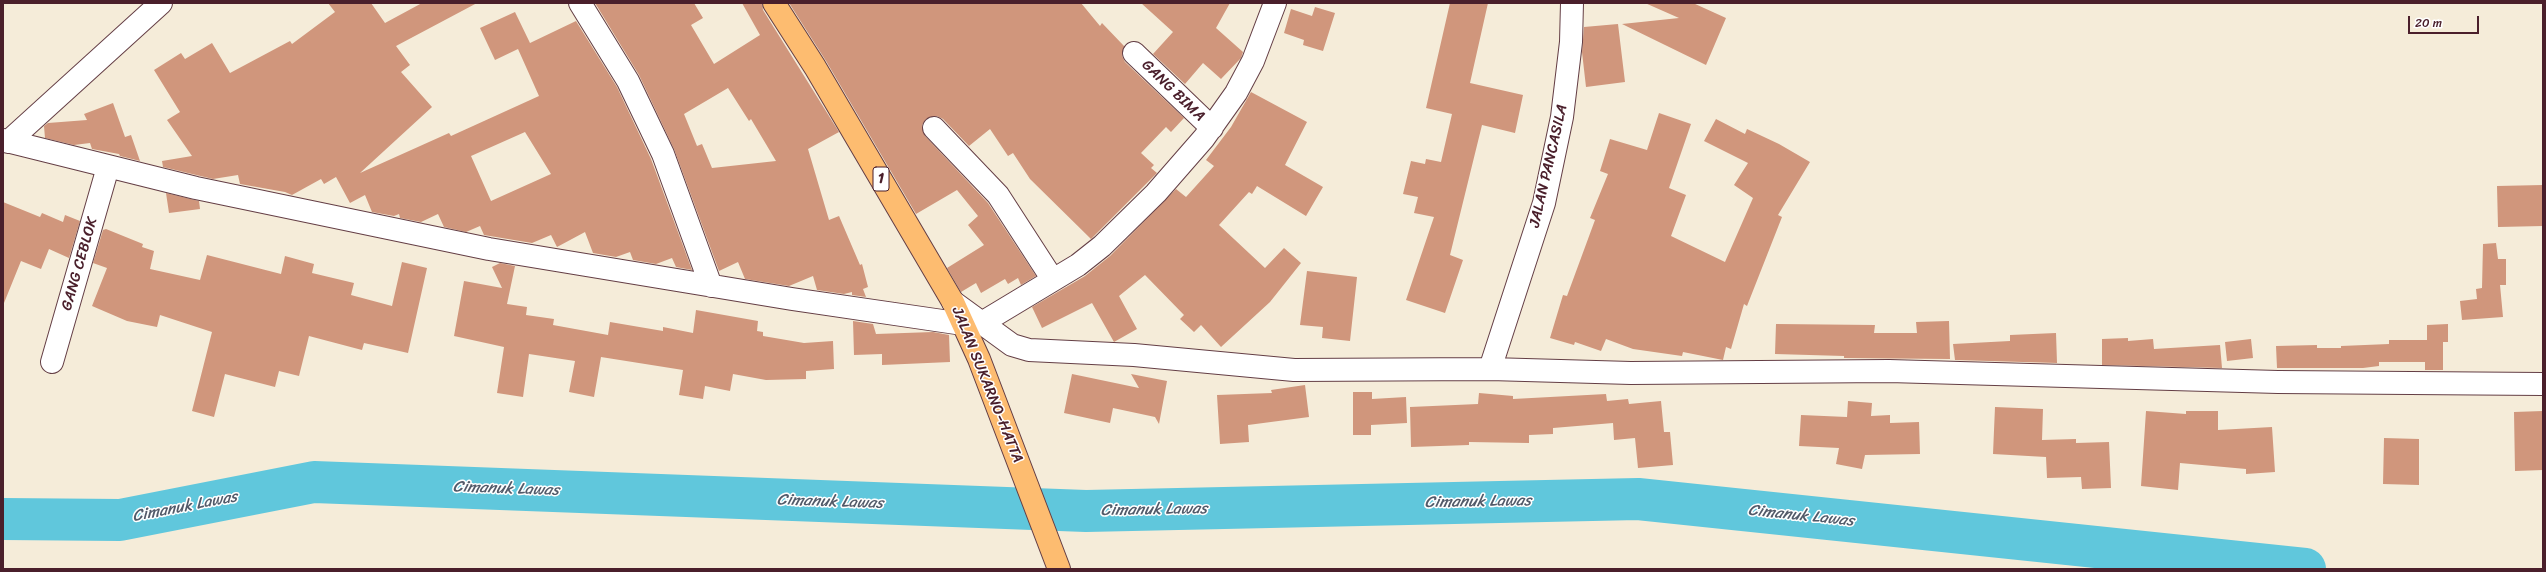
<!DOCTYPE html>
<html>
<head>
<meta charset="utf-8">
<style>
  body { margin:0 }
  #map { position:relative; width:2546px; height:572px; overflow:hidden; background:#f5ecd9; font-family:Sriracha,sans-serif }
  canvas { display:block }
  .frame { position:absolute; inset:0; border:4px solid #4a1f2b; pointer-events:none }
  .scale { position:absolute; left:2408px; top:16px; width:71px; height:18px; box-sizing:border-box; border:2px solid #4a1f2b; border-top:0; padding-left:5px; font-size:12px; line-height:14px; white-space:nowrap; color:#4a1f2b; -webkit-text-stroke:3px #fff; paint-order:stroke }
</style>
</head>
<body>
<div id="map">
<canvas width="2546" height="572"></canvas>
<div class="frame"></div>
<div class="scale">20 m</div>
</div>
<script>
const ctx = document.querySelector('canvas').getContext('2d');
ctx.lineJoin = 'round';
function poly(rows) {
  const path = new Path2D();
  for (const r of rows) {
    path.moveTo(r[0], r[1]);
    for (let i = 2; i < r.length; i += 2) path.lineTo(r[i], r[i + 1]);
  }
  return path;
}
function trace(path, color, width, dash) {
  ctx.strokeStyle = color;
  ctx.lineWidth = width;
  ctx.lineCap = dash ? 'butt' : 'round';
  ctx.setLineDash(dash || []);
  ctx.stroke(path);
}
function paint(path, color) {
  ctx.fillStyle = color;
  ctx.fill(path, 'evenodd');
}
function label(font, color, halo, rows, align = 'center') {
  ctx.font = font + ' Sriracha,sans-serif';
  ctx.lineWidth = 3;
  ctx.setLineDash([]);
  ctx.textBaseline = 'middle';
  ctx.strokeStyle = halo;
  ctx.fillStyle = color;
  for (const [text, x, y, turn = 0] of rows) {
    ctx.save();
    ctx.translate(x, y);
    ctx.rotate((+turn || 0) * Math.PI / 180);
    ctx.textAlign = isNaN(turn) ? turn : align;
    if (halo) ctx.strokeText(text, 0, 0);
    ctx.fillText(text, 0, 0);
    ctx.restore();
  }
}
trace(poly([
  [3,519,120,520,314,482,1086,511,1638,499,2305,569]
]), '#60c7dc', 42);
paint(poly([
  [328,3,371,3,385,23,422,3,477,3,396,46,410,65,401,72,432,107,360,173,449,133,451,136,539,96,518,49,495,60,480,28,515,12,530,43,576,21,617,87,651,159,692,270,676,267,672,258,656,264,633,260,630,252,616,257,593,253,585,232,557,247,551,235,532,243,484,235,480,226,466,232,444,227,438,214,421,222,400,218,399,214,394,216,372,212,365,195,350,203,336,177,324,184,321,179,292,195,285,192,240,184,238,175,213,179,163,167,162,161,192,156,167,120,180,112,154,70,181,53,185,59,212,43,230,73,290,41,292,44,335,12],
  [525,132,551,174,491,201,471,156],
  [595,3,694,3,703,18,691,25,714,64,760,35,742,3,762,3,763,10,839,132,808,149,829,220,839,216,860,265,862,264,868,287,863,289,866,297,852,295,852,292,844,294,817,290,813,276,789,286,745,279,738,262,719,271,674,149,639,75],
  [728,88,749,121,751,119,776,161,712,168,702,144,697,146,684,114],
  [789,3,1081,3,1100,26,1102,23,1124,46,1122,56,1125,62,1184,118,1171,132,1166,127,1141,153,1154,165,1151,168,1157,173,1091,239,1030,179,1013,153,1008,156,990,129,969,146,943,119,937,116,926,119,922,125,925,136,988,203,1036,276,1021,285,1018,278,1008,284,1005,279,981,293,976,283,961,292,947,268,984,245,968,225,978,216,957,190,916,214,826,61],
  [1141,3,1230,3,1216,28,1243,52,1241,58,1221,79,1203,63,1185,84,1153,54,1173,32],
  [1450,3,1488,3,1470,83,1523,95,1515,133,1482,125,1450,255,1463,260,1445,313,1406,300,1434,217,1414,213,1418,197,1403,194,1411,161,1425,164,1426,159,1441,162,1452,114,1426,108],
  [1645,3,1693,3,1726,18,1706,65,1622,24,1679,18],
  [1315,7,1335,13,1323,51,1303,45,1304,40,1284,33,1291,9,1312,16],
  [1618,24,1625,82,1586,87,1582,52,1584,27],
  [1251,92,1307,122,1285,165,1323,187,1306,216,1257,186,1252,194,1249,192,1219,225,1265,268,1284,248,1301,263,1270,302,1221,347,1201,325,1194,332,1180,319,1184,315,1145,275,1119,296,1137,329,1114,342,1092,303,1042,328,1032,307,1085,276,1110,256,1176,189,1186,197,1214,166,1206,160,1231,127],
  [113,103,125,137,131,135,140,161,120,156,119,154,92,149,90,143,74,145,45,138,44,126,48,123,87,120,84,114],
  [1659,113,1691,124,1669,188,1686,195,1671,236,1725,262,1753,198,1734,185,1748,163,1704,141,1716,119,1745,134,1747,129,1779,144,1810,162,1778,215,1782,217,1747,306,1744,304,1731,349,1726,347,1723,360,1683,352,1682,356,1633,349,1606,339,1601,351,1575,342,1574,345,1550,338,1563,295,1567,296,1595,220,1590,218,1608,174,1600,171,1610,139,1647,150],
  [2543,185,2543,226,2498,227,2497,186],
  [166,193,199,201,200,209,169,213],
  [3,202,40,217,42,213,63,222,65,215,80,221,69,258,49,249,41,269,21,261,4,303],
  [106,229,143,244,142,247,154,251,150,269,200,280,207,255,281,274,285,256,314,264,312,273,354,283,351,295,392,306,402,262,427,268,408,353,364,343,362,350,309,336,299,376,279,371,275,387,225,374,214,417,192,411,212,332,160,315,157,327,127,321,92,306,107,268,93,263,103,230],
  [2496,243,2498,259,2506,259,2506,285,2500,285,2503,317,2462,320,2460,301,2477,299,2476,289,2482,288,2483,244],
  [500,263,515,266,507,304,527,307,526,315,554,319,553,325,608,335,610,322,663,331,663,327,693,333,696,310,758,321,757,331,763,332,763,336,804,343,833,341,834,369,806,371,806,379,766,380,733,374,730,391,705,386,703,399,679,395,683,370,601,357,594,397,569,392,575,361,529,354,523,397,497,393,504,347,454,336,464,281,502,288,492,267],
  [1307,271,1357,277,1350,341,1322,338,1323,327,1300,325],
  [853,321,873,324,876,334,933,332,949,335,950,362,882,365,882,354,854,355],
  [1949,321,1950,359,1844,358,1844,356,1775,354,1776,324,1875,325,1874,333,1917,333,1916,322],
  [2448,324,2448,342,2443,342,2443,370,2425,370,2425,362,2379,362,2379,366,2363,368,2277,368,2276,346,2317,345,2317,348,2341,348,2341,346,2389,344,2389,340,2427,340,2427,325],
  [2056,333,2057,363,1955,360,1953,344,2010,341,2010,335],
  [2128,338,2128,341,2153,339,2154,349,2220,345,2222,368,2102,365,2102,339],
  [2251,339,2253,358,2227,361,2225,342],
  [1072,374,1139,388,1131,374,1167,381,1159,424,1155,417,1113,408,1110,423,1064,413],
  [1305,385,1309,417,1248,425,1249,442,1220,444,1217,395,1272,393,1271,390],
  [1353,392,1372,392,1372,399,1406,397,1407,423,1371,425,1371,435,1353,435],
  [1479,393,1513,396,1513,399,1606,394,1607,401,1628,399,1629,404,1661,401,1664,432,1670,432,1673,465,1638,468,1635,438,1614,440,1613,423,1553,428,1553,434,1529,435,1529,443,1469,442,1469,445,1411,447,1410,407,1478,404],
  [1848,401,1872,403,1871,416,1890,415,1890,423,1919,422,1920,454,1865,455,1862,469,1836,464,1839,448,1799,446,1801,415,1847,417],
  [1995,407,2043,409,2042,440,2076,439,2076,443,2109,442,2111,488,2082,489,2081,477,2047,478,2046,457,1993,454],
  [2146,411,2186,414,2186,411,2218,411,2218,430,2272,427,2275,472,2246,474,2246,469,2180,463,2178,490,2141,486],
  [2543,411,2543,470,2515,471,2514,412],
  [2384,438,2419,439,2419,485,2383,484]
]), '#d0967c');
const minor = poly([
  [580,3,628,81,663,154,711,286],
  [1134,53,1212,128],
  [934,128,998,195,1053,280],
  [3,140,196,188,489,249,792,299,963,324],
  [8,142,161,3],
  [953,302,1012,345,1029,350,1134,355,1294,370,1490,369,1631,373,1889,371,2278,382,2543,384],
  [980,324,1078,265,1102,246,1156,193,1204,138,1236,93,1253,61,1275,3],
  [52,362,108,167],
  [1490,369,1544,203,1562,117,1571,42,1572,3]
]);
const trunk = poly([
  [774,3,815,67,953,302,979,359,1059,569]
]);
trace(minor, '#643e45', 24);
trace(trunk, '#643e45', 24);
trace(minor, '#fff', 22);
trace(trunk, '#fdbc70', 22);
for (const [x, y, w] of [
  [881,179,16]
]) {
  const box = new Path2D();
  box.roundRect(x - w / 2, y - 12, w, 24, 3);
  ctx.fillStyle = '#fff';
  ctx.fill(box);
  trace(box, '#4a1f2b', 1);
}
label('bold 14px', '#4a1f2b', null, [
  ["1",881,179]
]);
label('15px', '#4a1f2b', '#fff', [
  ["GANG BIMA",1173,91,44],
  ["JALAN PANCASILA",1549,166,-77],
  ["GANG CEBLOK",80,264,-74],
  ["JALAN SUKARNO-HATTA",987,385,68]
]);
label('italic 16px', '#525a69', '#fff', [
  ["Cimanuk Lawas",506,489,2],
  ["Cimanuk Lawas",830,502,2],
  ["Cimanuk Lawas",1478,502,-1],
  ["Cimanuk Lawas",185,507,-11],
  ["Cimanuk Lawas",1154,510,-1],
  ["Cimanuk Lawas",1801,516,6]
]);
</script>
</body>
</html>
